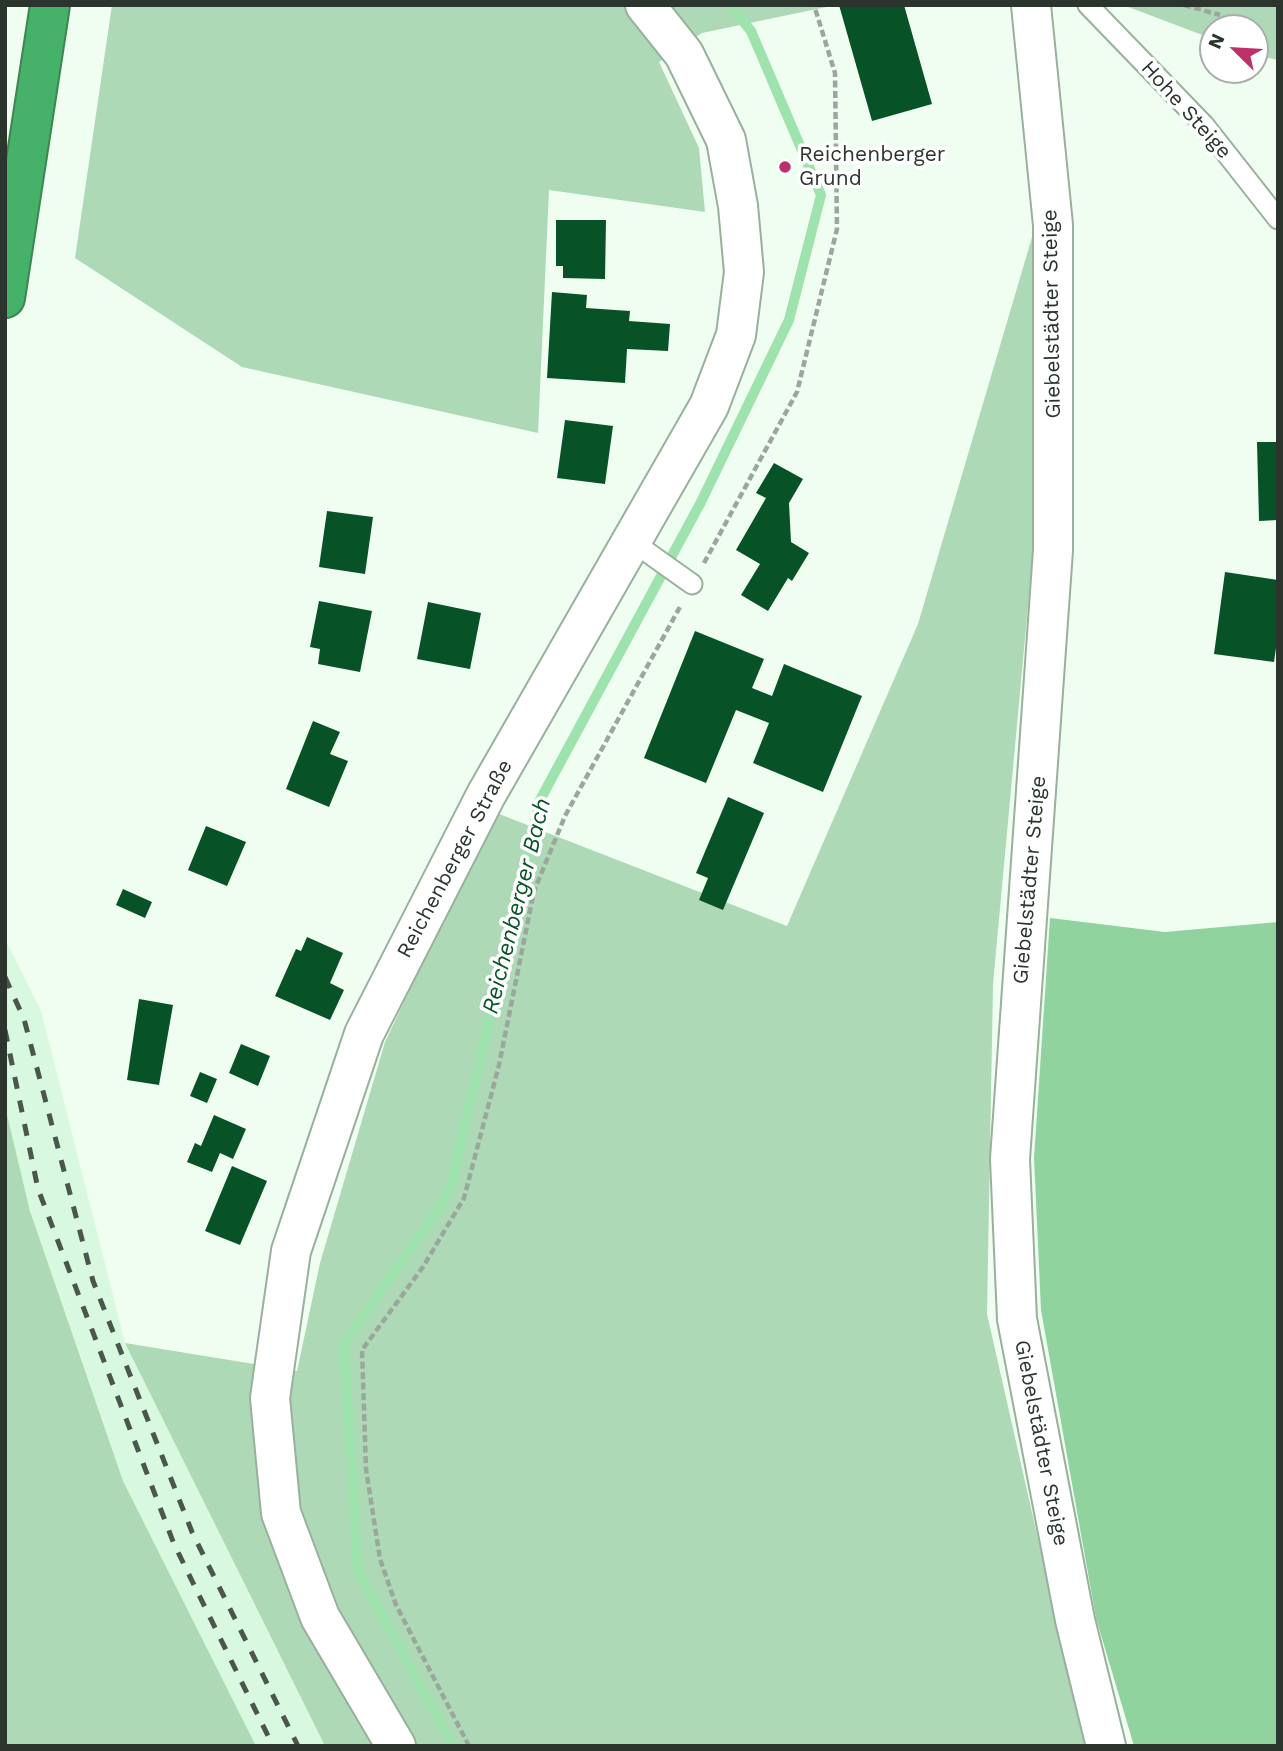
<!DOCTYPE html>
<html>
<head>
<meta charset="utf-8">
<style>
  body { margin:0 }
  #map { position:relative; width:1283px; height:1751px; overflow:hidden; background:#effef1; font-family:"Work Sans",sans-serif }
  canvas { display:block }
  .frame { position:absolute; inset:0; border:7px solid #2b352d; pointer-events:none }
  .north { position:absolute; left:1199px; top:14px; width:70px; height:70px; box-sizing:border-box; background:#fff; border:2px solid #aaaeab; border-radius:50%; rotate:294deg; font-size:19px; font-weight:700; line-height:28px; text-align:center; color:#2b352d }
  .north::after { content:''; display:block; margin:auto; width:24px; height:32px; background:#bc3169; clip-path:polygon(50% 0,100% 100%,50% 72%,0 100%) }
</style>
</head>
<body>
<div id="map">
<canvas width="1283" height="1751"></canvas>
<div class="frame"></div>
<div class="north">N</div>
</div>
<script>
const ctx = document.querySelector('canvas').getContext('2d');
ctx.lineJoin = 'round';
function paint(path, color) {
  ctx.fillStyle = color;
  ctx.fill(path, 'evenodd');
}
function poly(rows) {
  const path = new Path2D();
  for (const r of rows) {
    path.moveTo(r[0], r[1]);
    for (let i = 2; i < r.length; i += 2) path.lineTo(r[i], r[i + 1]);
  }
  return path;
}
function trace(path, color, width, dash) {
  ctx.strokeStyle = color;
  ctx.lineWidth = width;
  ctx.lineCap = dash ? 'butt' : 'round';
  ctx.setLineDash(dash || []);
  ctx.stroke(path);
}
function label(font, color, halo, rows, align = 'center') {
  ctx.font = font + ' "Work Sans",sans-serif';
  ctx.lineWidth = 7;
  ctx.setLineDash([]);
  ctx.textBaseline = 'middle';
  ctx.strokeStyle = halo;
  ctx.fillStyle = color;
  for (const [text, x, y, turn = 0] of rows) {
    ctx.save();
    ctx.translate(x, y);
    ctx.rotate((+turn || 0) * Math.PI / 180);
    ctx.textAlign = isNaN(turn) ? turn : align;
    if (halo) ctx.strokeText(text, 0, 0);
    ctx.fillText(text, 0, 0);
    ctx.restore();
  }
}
paint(poly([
  [5,939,41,1011,125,1343,325,1746,256,1746,123,1481,30,1211,5,1106]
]), '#d8f8df');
paint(poly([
  [112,5,836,5,702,33,659,62,699,148,705,212,549,190,538,433,242,367,75,258],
  [1123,5,1278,5,1278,60,1255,55,1255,28,1213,28,1213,39],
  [1035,227,1033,552,993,984,987,1314,1085,1746,325,1746,125,1343,297,1371,320,1263,385,1042,494,812,787,926,918,624],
  [5,1106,30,1211,123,1481,256,1746,5,1746]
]), '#aed9b6');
paint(poly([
  [1050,918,1165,932,1278,922,1278,1746,1134,1746,1096,1618,1041,1310,1034,1158]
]), '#90d39f');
trace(poly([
  [453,1746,358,1571,344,1344,449,1193,540,800,701,502,789,320,821,195,751,31,730,5]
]), '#9ee2ae', 10);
paint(poly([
  [839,5,904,5,932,104,872,121],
  [556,220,606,220,605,279,563,278,563,266,556,266],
  [552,292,587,295,586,308,630,311,629,321,670,324,668,351,627,349,625,383,547,378],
  [565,420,613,426,605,484,557,478],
  [1257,442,1278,442,1278,520,1259,521],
  [774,463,803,479,789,503,791,542,809,553,792,581,788,578,768,611,741,595,760,564,736,550,766,498,756,493],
  [327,511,373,517,365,574,319,567],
  [1225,572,1278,580,1278,634,1274,662,1214,654],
  [319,601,372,611,360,672,318,664,320,649,310,647],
  [428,602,481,613,470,669,417,659],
  [695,631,764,659,752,688,772,696,784,664,862,696,823,792,753,763,769,723,736,710,706,783,644,758],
  [313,721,340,732,330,754,348,761,329,807,286,789],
  [728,797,764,813,723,910,699,900,708,878,696,873],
  [206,826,246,842,227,886,188,870],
  [123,889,152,902,145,918,116,905],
  [307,937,343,953,330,983,344,990,330,1020,275,996,296,949,301,951],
  [139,999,173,1005,159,1085,127,1080],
  [241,1044,270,1056,258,1086,229,1073],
  [200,1072,217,1079,207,1103,190,1096],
  [214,1115,246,1129,233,1159,220,1153,212,1172,187,1162,195,1143,201,1146],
  [232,1166,267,1181,240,1245,205,1231]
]), '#075226');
const lane = poly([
  [1088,5,1204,125,1278,219],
  [633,542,692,584]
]);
const secondary = poly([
  [1031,5,1053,225,1053,550,1010,1159,1017,1319,1075,1620,1106,1746],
  [396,1746,320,1617,281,1513,270,1398,291,1251,364,1034,486,795,709,406,736,335,744,272,738,206,726,140,684,54,645,5]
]);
const highway = poly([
  [5,298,50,5]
]);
trace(lane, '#99b09d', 23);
trace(secondary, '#99b09d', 42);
trace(highway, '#3d8653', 42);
trace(poly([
  [1184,5,1220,15],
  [704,563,797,392,837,229,835,73,814,5],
  [469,1746,396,1605,380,1559,366,1469,362,1350,423,1267,464,1198,499,1065,534,891,565,816,681,605]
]), '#9aa79c', 4.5, [7, 3.5]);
trace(lane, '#fff', 19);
trace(secondary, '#fff', 38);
trace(highway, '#46b168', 38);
trace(poly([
  [5,977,24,1019,93,1281,192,1532,298,1746],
  [5,1030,38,1189,174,1544,273,1746]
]), '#4b564d', 5, [12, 12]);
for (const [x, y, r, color] of [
  [785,167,7,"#bc3169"]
]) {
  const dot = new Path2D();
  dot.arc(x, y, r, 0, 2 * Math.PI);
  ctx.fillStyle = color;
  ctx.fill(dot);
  trace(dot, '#fff', 2.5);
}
label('21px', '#2b352d', '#fff', [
  ["Hohe Steige",1186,110,48],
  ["Giebelstädter Steige",1052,314,-91],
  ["Reichenberger Straße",455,859,-62],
  ["Giebelstädter Steige",1030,880,-85],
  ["Giebelstädter Steige",1041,1443,79]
]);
label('21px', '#2b352d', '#fff', [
  ["Reichenberger",799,155],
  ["Grund",799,179]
], 'left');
label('italic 23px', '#055527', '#fff', [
  ["Reichenberger Bach",517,906,-76]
]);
</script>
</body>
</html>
